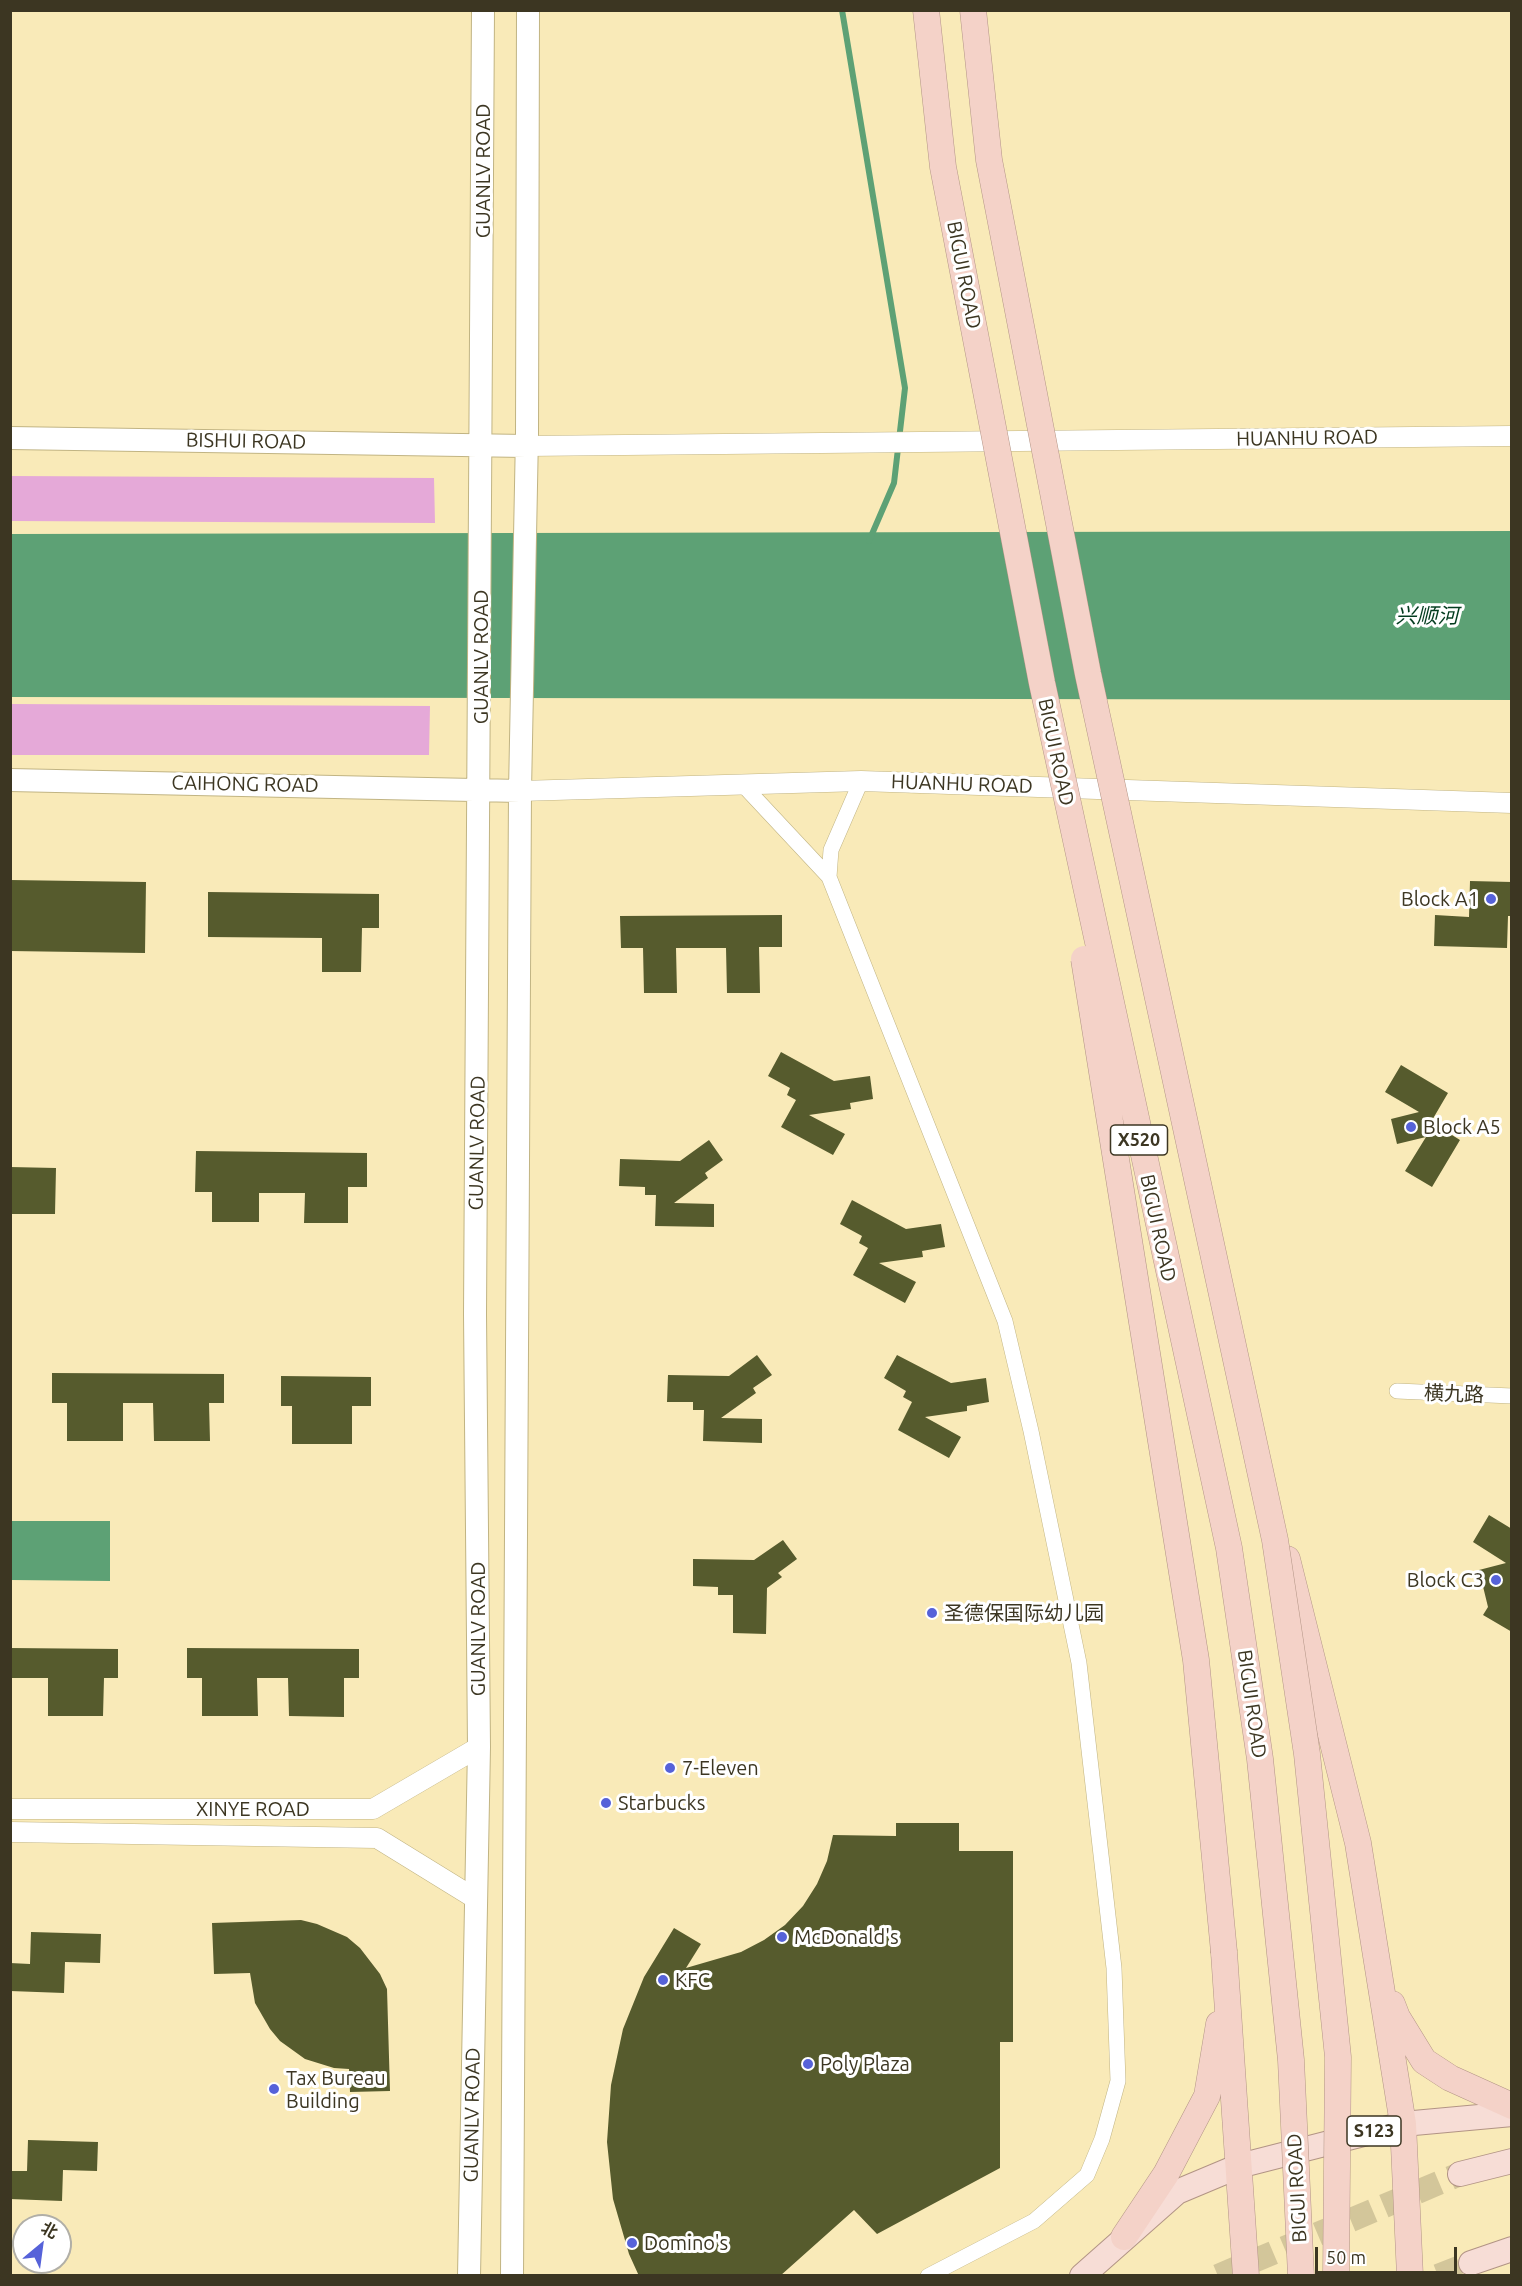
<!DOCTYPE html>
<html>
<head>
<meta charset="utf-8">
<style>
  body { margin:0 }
  #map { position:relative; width:1522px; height:2286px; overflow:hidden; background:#f9eab8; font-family:Ubuntu,"Noto Sans SC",sans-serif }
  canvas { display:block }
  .frame { position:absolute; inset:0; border:12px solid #3c3622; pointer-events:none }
  .north { position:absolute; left:12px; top:2214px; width:60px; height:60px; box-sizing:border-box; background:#fff; border:2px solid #b1afa7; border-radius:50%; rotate:29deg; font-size:16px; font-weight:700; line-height:24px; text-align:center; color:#3c3622 }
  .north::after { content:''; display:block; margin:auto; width:21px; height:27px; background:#5662d9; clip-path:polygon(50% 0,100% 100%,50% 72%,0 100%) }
  .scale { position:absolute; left:1315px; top:2247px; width:142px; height:27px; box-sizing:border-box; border:3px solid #3c3622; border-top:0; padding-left:8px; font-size:18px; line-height:21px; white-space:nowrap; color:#3c3622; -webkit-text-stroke:4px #fff; paint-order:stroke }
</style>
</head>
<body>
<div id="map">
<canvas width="1522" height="2286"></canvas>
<div class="frame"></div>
<div class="north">北</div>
<div class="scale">50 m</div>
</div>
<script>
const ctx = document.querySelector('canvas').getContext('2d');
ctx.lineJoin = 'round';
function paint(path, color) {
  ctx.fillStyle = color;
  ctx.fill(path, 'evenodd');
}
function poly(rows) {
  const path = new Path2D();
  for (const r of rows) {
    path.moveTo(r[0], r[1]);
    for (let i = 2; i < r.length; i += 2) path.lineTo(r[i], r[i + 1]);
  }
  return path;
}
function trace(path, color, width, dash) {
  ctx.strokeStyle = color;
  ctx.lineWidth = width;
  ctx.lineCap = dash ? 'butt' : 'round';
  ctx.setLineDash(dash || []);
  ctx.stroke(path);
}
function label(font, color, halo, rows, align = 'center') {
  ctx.font = font + ' Ubuntu,"Noto Sans SC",sans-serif';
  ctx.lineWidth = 6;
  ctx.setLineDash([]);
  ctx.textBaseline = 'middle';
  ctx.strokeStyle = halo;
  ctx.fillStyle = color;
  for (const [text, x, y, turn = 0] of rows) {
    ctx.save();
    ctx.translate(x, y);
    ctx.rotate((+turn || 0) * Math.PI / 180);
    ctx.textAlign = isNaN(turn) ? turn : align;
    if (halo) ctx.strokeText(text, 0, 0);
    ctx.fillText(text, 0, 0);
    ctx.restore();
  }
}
paint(poly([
  [11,476,434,478,435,523,11,521],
  [11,704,430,706,429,755,11,755]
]), '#e5a9d8');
paint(poly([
  [1511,531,1511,700,11,697,11,534],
  [11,1521,110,1521,110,1581,11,1580]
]), '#5da175');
trace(poly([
  [842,10,905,388,894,483,869,541]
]), '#5da175', 6);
paint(poly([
  [10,880,146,882,145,953,10,951],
  [1470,881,1512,882,1512,916,1508,916,1507,948,1434,946,1435,915,1469,917],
  [208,892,379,894,379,928,362,928,361,972,322,972,322,938,208,937],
  [782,915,782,947,759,947,760,993,727,993,726,948,676,948,677,993,644,993,643,948,621,948,620,916],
  [781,1052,834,1081,870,1076,873,1099,850,1103,851,1109,809,1115,845,1134,833,1155,781,1127,796,1100,787,1095,790,1088,768,1076],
  [1401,1065,1448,1093,1431,1122,1460,1140,1432,1187,1405,1171,1426,1137,1397,1144,1391,1119,1419,1112,1385,1092],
  [709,1140,723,1160,705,1173,708,1178,674,1203,714,1204,714,1227,655,1226,656,1195,645,1195,645,1187,619,1186,620,1159,680,1161],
  [196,1151,367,1153,367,1187,348,1187,348,1223,304,1223,305,1193,259,1193,259,1222,212,1222,212,1192,195,1192],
  [10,1167,56,1168,55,1214,10,1214],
  [852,1200,906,1229,941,1224,945,1247,922,1251,923,1257,879,1263,916,1282,905,1303,853,1275,868,1248,859,1243,862,1236,840,1224],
  [757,1355,772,1375,753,1388,756,1393,721,1418,762,1419,762,1443,703,1441,704,1410,693,1410,693,1402,667,1402,668,1375,729,1376],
  [897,1355,951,1383,986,1378,989,1402,967,1406,967,1411,925,1417,961,1437,949,1458,898,1430,912,1402,903,1397,906,1391,884,1378],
  [52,1373,224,1374,224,1403,209,1403,210,1441,154,1441,153,1403,123,1403,123,1441,67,1441,67,1403,52,1403],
  [281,1376,371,1377,371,1406,352,1406,352,1444,292,1444,292,1406,281,1406],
  [1489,1515,1512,1529,1512,1632,1483,1615,1488,1607,1479,1570,1506,1563,1473,1542],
  [783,1540,797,1559,778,1573,782,1577,767,1588,766,1634,733,1633,733,1595,718,1595,718,1587,693,1586,693,1559,754,1560],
  [10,1648,118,1649,118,1678,104,1678,103,1716,48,1716,48,1678,10,1678],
  [187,1648,359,1649,359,1678,344,1678,344,1717,289,1716,288,1678,257,1678,258,1716,202,1716,202,1678,187,1678],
  [896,1823,959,1823,959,1851,1013,1851,1013,2042,1000,2042,1000,2168,877,2234,854,2210,780,2276,639,2276,629,2254,613,2199,607,2142,611,2085,623,2029,644,1977,674,1928,701,1944,686,1968,741,1952,764,1940,785,1925,803,1906,817,1884,827,1861,833,1835,896,1836],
  [301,1920,317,1924,347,1937,360,1948,380,1974,387,1989,390,2091,350,2092,349,2069,334,2068,305,2059,280,2041,270,2029,255,2003,250,1973,214,1974,212,1923],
  [31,1932,101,1934,100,1963,65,1962,64,1993,10,1991,10,1963,30,1964],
  [28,2140,98,2142,97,2171,63,2170,62,2201,10,2199,10,2171,27,2171]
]), '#565b2d');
trace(poly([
  [1218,2276,1460,2174],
  [1438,2276,1471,2263]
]), '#d3c69a', 24, [24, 12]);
const minor = poly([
  [743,785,829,877,1005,1321,1031,1431,1079,1663,1114,1968,1118,2081,1102,2139,1087,2175,1034,2221,928,2276],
  [829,877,831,850,861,781],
  [1397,1391,1512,1396]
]);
const tertiary = poly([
  [526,446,1512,436],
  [520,791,861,781,1512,803],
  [10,1809,373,1809,479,1747],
  [10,1832,377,1838,476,1899]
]);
const secondary = poly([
  [10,438,526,446],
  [10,780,520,791],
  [469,2276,479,1747,475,1314,483,10],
  [512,2276,520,791,527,435,528,10]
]);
const primary = poly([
  [1460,2174,1512,2161],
  [1471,2263,1512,2249],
  [1082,2276,1177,2192,1239,2166,1403,2124,1512,2114]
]);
const trunk = poly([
  [1287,1559,1358,1843,1403,2124,1410,2276],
  [1224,1952,1246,2276],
  [1392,2004,1397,2017,1424,2061,1450,2078,1512,2106],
  [1124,2237,1166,2174,1207,2096,1219,2024]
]);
trace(minor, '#c1b483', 16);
trace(tertiary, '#c1b483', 21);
trace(secondary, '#c1b483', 24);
trace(primary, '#b29485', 26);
trace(trunk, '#b29485', 27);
trace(minor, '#fff', 15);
trace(tertiary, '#fff', 20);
trace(secondary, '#fff', 22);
trace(primary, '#f7ddd6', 24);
trace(trunk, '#f4d2c8', 26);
const trunkBridge = poly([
  [926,10,943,167,1042,683,1229,1548,1260,1759,1291,2060,1301,2276],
  [973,10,989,160,1088,674,1275,1540,1307,1754,1338,2057,1336,2276],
  [1084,959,1196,1660,1224,1952]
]);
trace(trunkBridge, '#b29485', 27, []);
trace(trunkBridge, '#f4d2c8', 26);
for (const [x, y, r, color] of [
  [1491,899,6,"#5662d9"],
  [1411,1127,6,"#5662d9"],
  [1496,1580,6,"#5662d9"],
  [932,1613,6,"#5662d9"],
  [670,1768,6,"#5662d9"],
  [606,1803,6,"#5662d9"],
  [782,1937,6,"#5662d9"],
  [663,1980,6,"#5662d9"],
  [808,2064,6,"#5662d9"],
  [274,2089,6,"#5662d9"],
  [632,2243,6,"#5662d9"]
]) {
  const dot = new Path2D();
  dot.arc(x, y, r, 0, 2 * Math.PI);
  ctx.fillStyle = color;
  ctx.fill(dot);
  trace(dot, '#fff', 2);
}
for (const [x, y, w] of [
  [1139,1140,57],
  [1374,2131,54]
]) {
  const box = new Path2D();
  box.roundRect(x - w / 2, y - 15, w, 30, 4.5);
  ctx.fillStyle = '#fff';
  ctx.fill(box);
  trace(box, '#3c3622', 1.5);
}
label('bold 18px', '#3c3622', null, [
  ["X520",1139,1140],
  ["S123",1374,2131]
]);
label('20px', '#3c3622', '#fff', [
  ["GUANLV ROAD",483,171,-90],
  ["BIGUI ROAD",964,275,79],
  ["HUANHU ROAD",1307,438,-1],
  ["BISHUI ROAD",246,441,1],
  ["GUANLV ROAD",481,657,-90],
  ["BIGUI ROAD",1056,752,78],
  ["CAIHONG ROAD",245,784,1],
  ["HUANHU ROAD",962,784,2],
  ["GUANLV ROAD",477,1143,-89],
  ["BIGUI ROAD",1158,1228,78],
  ["横九路",1454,1394,2],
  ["GUANLV ROAD",478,1629,-90],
  ["BIGUI ROAD",1252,1704,82],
  ["XINYE ROAD",253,1809],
  ["GUANLV ROAD",472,2115,-89],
  ["BIGUI ROAD",1297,2188,-93]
]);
label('20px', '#3c3622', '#fff', [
  ["Block A1",1479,899,"right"],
  ["Block A5",1423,1127],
  ["Block C3",1484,1580,"right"],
  ["圣德保国际幼儿园",944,1613],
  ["7-Eleven",682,1768],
  ["Starbucks",618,1803],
  ["McDonald's",794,1937],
  ["KFC",675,1980],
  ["Poly Plaza",820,2064],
  ["Tax Bureau",286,2078],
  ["Building",286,2101],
  ["Domino's",644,2243]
], 'left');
label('italic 21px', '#033c1f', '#fff', [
  ["兴顺河",1427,616]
]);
</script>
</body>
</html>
